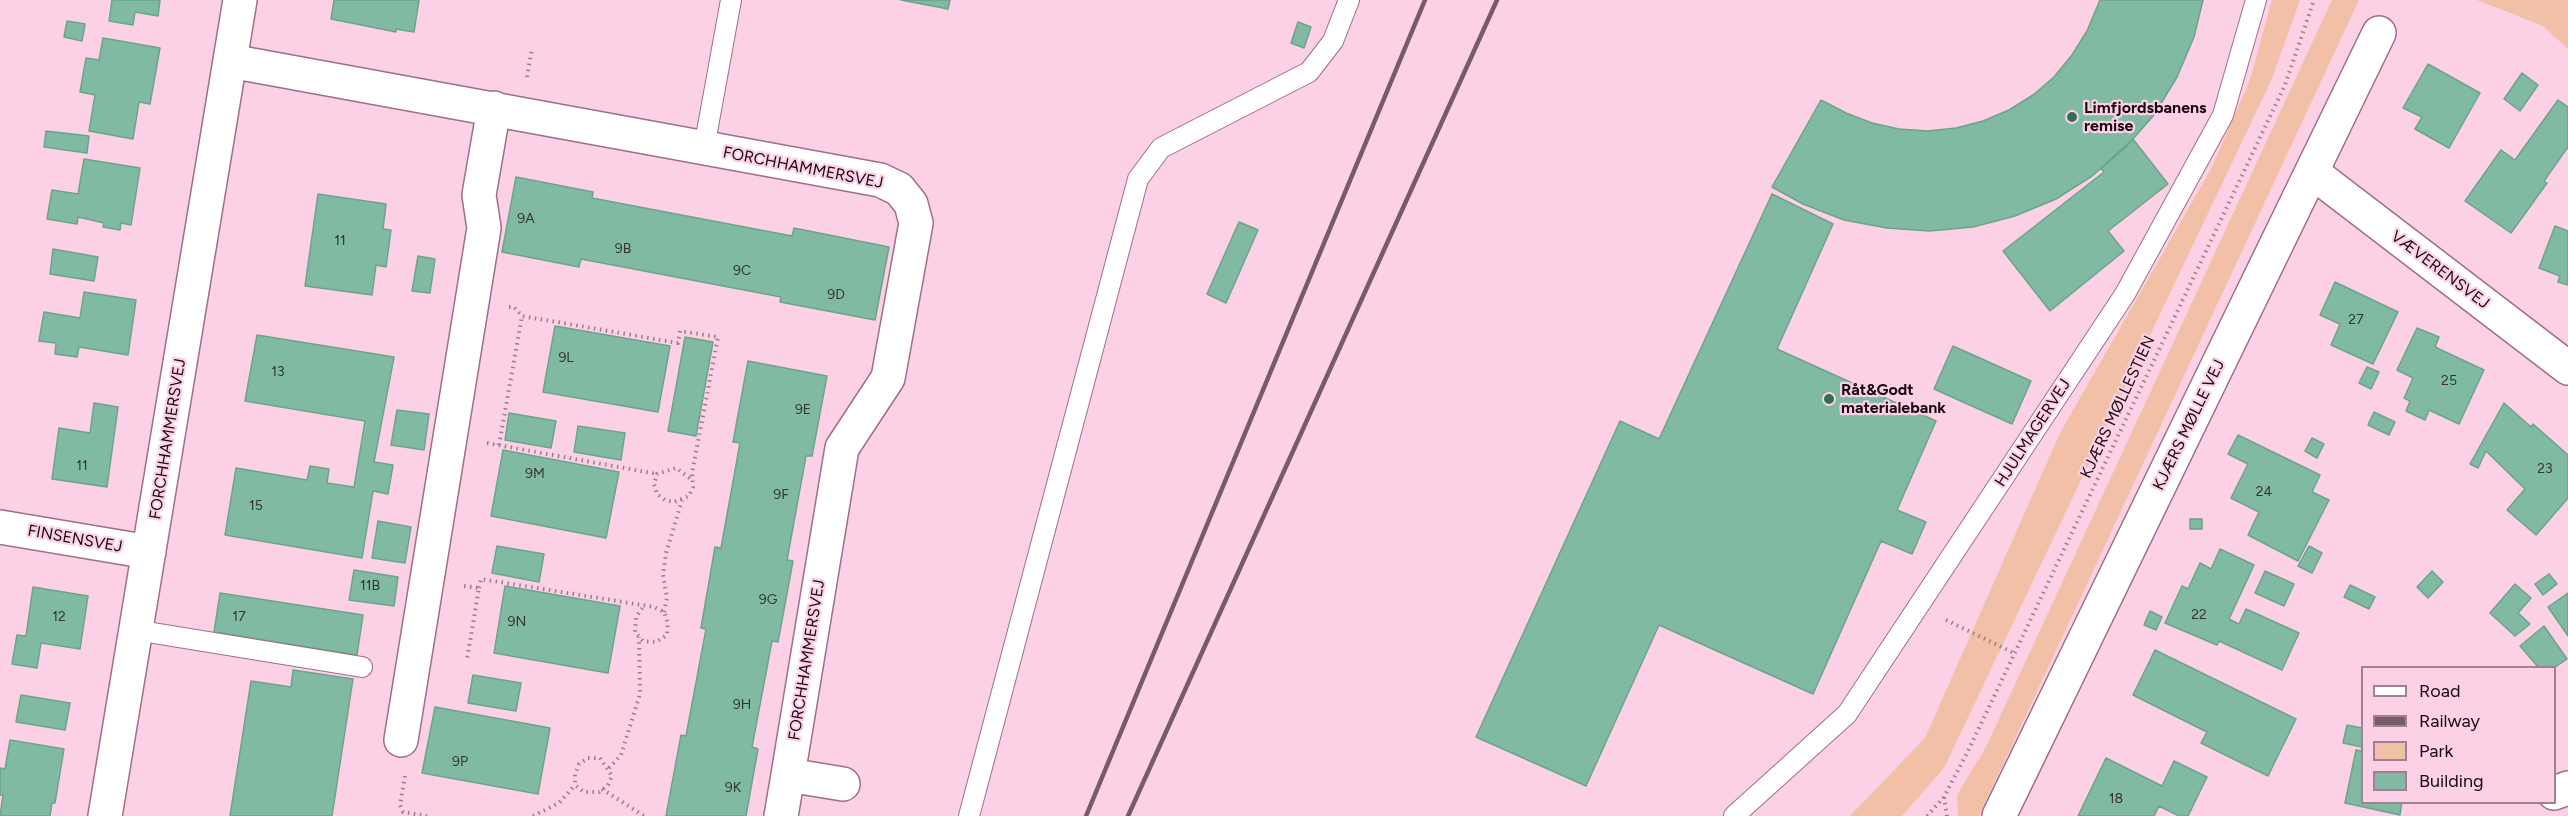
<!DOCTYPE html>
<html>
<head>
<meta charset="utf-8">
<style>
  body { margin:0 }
  #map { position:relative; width:2568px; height:816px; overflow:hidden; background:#fcd1e6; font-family:Figtree,sans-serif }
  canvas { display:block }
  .legend { position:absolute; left:2361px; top:666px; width:195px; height:138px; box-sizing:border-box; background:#fcd1e6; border:2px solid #a18191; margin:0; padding:8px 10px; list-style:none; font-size:18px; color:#190812 }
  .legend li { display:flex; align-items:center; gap:12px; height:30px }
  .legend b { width:30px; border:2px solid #a18191 }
</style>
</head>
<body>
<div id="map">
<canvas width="2568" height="816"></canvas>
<ul class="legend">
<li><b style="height:8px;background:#fff"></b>Road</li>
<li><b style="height:8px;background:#775b69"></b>Railway</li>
<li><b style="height:16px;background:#f2bfa7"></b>Park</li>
<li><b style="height:16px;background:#81baa2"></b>Building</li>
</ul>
</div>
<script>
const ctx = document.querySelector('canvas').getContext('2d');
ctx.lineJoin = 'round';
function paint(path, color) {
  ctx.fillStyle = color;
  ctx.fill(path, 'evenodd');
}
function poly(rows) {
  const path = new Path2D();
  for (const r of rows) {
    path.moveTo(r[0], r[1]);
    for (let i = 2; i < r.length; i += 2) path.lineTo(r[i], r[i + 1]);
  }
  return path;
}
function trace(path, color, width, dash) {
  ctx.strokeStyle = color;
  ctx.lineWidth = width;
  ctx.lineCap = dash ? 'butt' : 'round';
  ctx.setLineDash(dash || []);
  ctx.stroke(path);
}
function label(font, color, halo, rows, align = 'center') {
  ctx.font = font + ' Figtree,sans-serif';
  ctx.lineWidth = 4.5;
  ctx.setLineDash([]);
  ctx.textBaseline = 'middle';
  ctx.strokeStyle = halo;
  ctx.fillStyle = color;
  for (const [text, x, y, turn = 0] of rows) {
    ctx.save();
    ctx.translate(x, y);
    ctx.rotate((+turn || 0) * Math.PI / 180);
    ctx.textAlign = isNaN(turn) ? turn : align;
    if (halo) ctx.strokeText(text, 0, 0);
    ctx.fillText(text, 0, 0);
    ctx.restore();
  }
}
paint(poly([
  [2272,0,2300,0,2271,81,1944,768,1902,816,1850,816,1925,738,2060,433,2211,169,2250,80],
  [2332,0,2359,0,1979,816,1958,816,1957,795,1985,749],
  [2477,0,2568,0,2568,49,2543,26]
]), '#f2bfa7');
const building = poly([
  [112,0,160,0,158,16,135,12,133,25,109,21,112,0],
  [334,0,419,0,414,32,396,29,396,32,331,19,334,0],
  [901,0,950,0,948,9,901,0],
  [2100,0,2203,0,2194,37,2177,77,2154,115,2125,148,2092,176,2056,199,2015,216,1973,227,1930,231,1887,228,1844,220,1803,204,1772,187,1821,100,1846,113,1872,123,1899,129,1928,131,1956,128,1983,121,2009,110,2033,95,2054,77,2072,55,2087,31,2100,0],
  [67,21,85,24,82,41,64,37,67,21],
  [1298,22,1311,27,1304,48,1291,43,1298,22],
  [103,38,160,48,150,104,139,102,133,139,89,131,95,95,80,92,86,58,99,60,103,38],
  [2428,64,2480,93,2449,148,2415,129,2422,117,2403,108,2428,64],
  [2522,73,2538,85,2520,111,2504,99,2522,73],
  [2558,100,2568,107,2568,147,2544,181,2547,183,2511,233,2465,201,2501,150,2515,160,2558,100],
  [46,131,89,136,87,153,44,147,46,131],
  [2133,139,2168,184,2108,231,2124,251,2050,311,2003,251,2104,172,2101,168,2133,139],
  [84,159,140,168,131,225,121,223,120,230,103,227,104,223,78,217,77,224,47,219,52,190,78,194,84,159],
  [516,177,593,192,592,198,792,236,794,228,889,247,875,320,780,302,781,297,581,259,579,267,502,252,516,177],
  [318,194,386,204,383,229,391,230,386,267,376,265,372,295,305,286,318,194],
  [1772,194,1833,224,1777,349,1936,421,1897,510,1926,522,1912,554,1881,541,1813,694,1659,625,1586,786,1476,737,1620,421,1659,439,1772,194],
  [1239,222,1258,230,1226,303,1207,294,1239,222],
  [2555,226,2568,231,2568,285,2558,282,2560,276,2539,268,2555,226],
  [53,249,98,257,94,281,50,274,53,249],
  [418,256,435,259,430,293,412,291,418,256],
  [2335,282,2398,312,2373,364,2331,345,2340,324,2320,315,2335,282],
  [84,292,136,300,128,355,79,347,77,357,55,354,56,343,39,341,44,312,80,318,84,292],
  [555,326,670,346,658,412,543,392,555,326],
  [2417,328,2439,337,2435,347,2484,370,2459,424,2429,410,2425,420,2406,411,2410,401,2404,398,2413,378,2397,370,2417,328],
  [257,335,394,357,374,462,393,465,388,494,373,491,362,558,225,535,236,468,307,480,310,466,329,469,327,483,354,487,365,421,245,401,257,335],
  [685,337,713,342,696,436,668,431,685,337],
  [1953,346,2031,381,2012,424,1934,389,1953,346],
  [748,361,827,376,812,456,806,456,787,560,793,561,778,642,772,641,752,747,758,749,746,816,666,816,681,735,686,736,706,629,701,628,715,547,721,548,740,443,733,442,748,361],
  [2367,367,2379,372,2371,389,2359,383,2367,367],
  [94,403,118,407,107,487,52,479,59,428,90,433,94,403],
  [2504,403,2531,427,2533,424,2568,455,2568,498,2536,535,2507,510,2525,489,2486,451,2478,468,2470,464,2504,403],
  [397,410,429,414,424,450,391,445,397,410],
  [2374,412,2395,422,2389,435,2368,425,2374,412],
  [509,413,556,421,551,448,505,440,509,413],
  [578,426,625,433,621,460,574,452,578,426],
  [2238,435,2320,475,2312,492,2329,500,2298,561,2248,535,2259,512,2231,498,2248,464,2228,454,2238,435],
  [2312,438,2324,444,2317,458,2305,451,2312,438],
  [503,450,619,472,606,538,491,516,503,450],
  [2190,519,2202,519,2202,529,2190,529,2190,519],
  [378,521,411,527,405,563,372,558,378,521],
  [497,546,544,554,539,582,492,573,497,546],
  [2309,546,2322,553,2312,573,2298,566,2309,546],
  [2220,549,2254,565,2229,619,2239,624,2246,609,2299,633,2282,670,2219,641,2217,645,2165,623,2182,586,2188,589,2200,563,2211,569,2220,549],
  [354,570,398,577,394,606,349,600,354,570],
  [2265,571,2294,584,2284,606,2255,593,2265,571],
  [2432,571,2443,582,2428,598,2417,587,2432,571],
  [2549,574,2557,584,2543,595,2535,584,2549,574],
  [2515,584,2531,598,2518,613,2530,624,2515,636,2490,613,2515,584],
  [2350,585,2375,597,2369,609,2344,597,2350,585],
  [505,586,620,606,608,673,494,653,505,586],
  [33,587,88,596,80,649,41,643,37,668,12,664,17,635,26,636,33,587],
  [220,593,363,615,357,655,214,632,220,593],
  [2568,593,2568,636,2548,607,2568,593],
  [2150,611,2162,617,2156,630,2144,625,2150,611],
  [2544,626,2567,659,2554,668,2539,668,2520,646,2544,626],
  [2155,650,2296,719,2268,776,2201,743,2207,732,2133,695,2155,650],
  [293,670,353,679,332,816,230,816,251,681,291,687,293,670],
  [473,675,521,683,516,711,468,703,473,675],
  [21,695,70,703,65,730,16,722,21,695],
  [435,707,550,728,538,794,422,773,435,707],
  [2347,725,2362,728,2362,747,2343,743,2347,725],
  [10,740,64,749,55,803,52,803,50,816,0,816,3,795,0,795,0,768,5,769,10,740],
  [2356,750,2362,751,2362,802,2402,802,2400,815,2345,803,2356,750],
  [2106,758,2162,786,2174,761,2207,777,2188,816,2179,816,2159,806,2154,816,2078,816,2106,758]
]);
paint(building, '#81baa2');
trace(building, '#6ca38d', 1.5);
const lane = poly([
  [704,148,731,0],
  [135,630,362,667],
  [969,816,1138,179,1161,148,1309,72,1333,41,1349,0],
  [1734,816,1847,714,2125,294,2223,115,2256,0]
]);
const street = poly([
  [230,61,880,180,899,189,911,204,916,223,888,378,842,448,788,775],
  [2312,172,2568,368],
  [0,527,149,552],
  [401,740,484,228,479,195,494,108],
  [2554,793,2568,788],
  [105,816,240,0],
  [781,816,788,775,843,784],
  [1999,816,2379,33]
]);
trace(lane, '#9e6f87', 22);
trace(street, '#9e6f87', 36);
trace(poly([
  [527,77,532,48],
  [509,307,514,307,522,316,678,343,680,331,718,337,692,473,693,487,689,496,674,502,665,500,657,494,654,484,657,474,676,468,691,479],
  [487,443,657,474],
  [499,445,522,316],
  [464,586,479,588,467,659],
  [479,588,481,579,654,607,664,612,668,623,667,635,656,642,643,641,635,632,636,617,643,607],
  [664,612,667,598,663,575,666,553,682,500],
  [1946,620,2014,653],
  [588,758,600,758,612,776,608,785,599,792,584,792,575,785,575,774,579,764,588,758],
  [609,768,621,755,640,694,639,637],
  [405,776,400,805,403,812,427,816],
  [602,789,644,816],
  [1944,797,1947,816],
  [533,816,559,803,575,785],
  [1927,816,1944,797,1969,749,2285,85,2314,0]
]), '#9b7c8c', 4, [1.5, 4.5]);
trace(lane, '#fff', 20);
trace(street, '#fff', 33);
trace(poly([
  [1086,816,1425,0],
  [1128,816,1497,0]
]), '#775b69', 4.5);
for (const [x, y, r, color] of [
  [2072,117,6,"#316d57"],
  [1829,399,6,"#316d57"]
]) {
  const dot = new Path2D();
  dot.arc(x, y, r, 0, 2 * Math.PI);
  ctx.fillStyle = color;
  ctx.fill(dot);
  trace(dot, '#fcd1e6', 2);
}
label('14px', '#333436', null, [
  ["9A",526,219],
  ["11",340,241],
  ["9B",623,249],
  ["9C",742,271],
  ["9D",836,295],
  ["27",2356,320],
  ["9L",566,358],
  ["13",278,372],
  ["25",2449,381],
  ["9E",803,410],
  ["11",82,466],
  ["23",2545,469],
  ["9M",535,474],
  ["24",2264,492],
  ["9F",781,495],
  ["15",256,506],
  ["11B",370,586],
  ["9G",768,600],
  ["22",2199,615],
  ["12",59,617],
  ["17",239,617],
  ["9N",517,622],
  ["9H",742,705],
  ["9P",460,762],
  ["9K",733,788],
  ["18",2116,799]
]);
label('bold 16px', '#190812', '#fcd1e6', [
  ["Limfjordsbanens",2084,108],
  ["remise",2084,126],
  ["Råt&Godt",1841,390],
  ["materialebank",1841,408]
], 'left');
label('16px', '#190812', '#fcd1e6', [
  ["FORCHHAMMERSVEJ",803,168,11],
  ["VÆVERENSVEJ",2440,270,37],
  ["KJÆRS MØLLESTIEN",2118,407,-65],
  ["KJÆRS MØLLE VEJ",2189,425,-64],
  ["HJULMAGERVEJ",2033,433,-57],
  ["FORCHHAMMERSVEJ",168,439,-81],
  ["FINSENSVEJ",75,539,10],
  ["FORCHHAMMERSVEJ",807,660,-81]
]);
</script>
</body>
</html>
